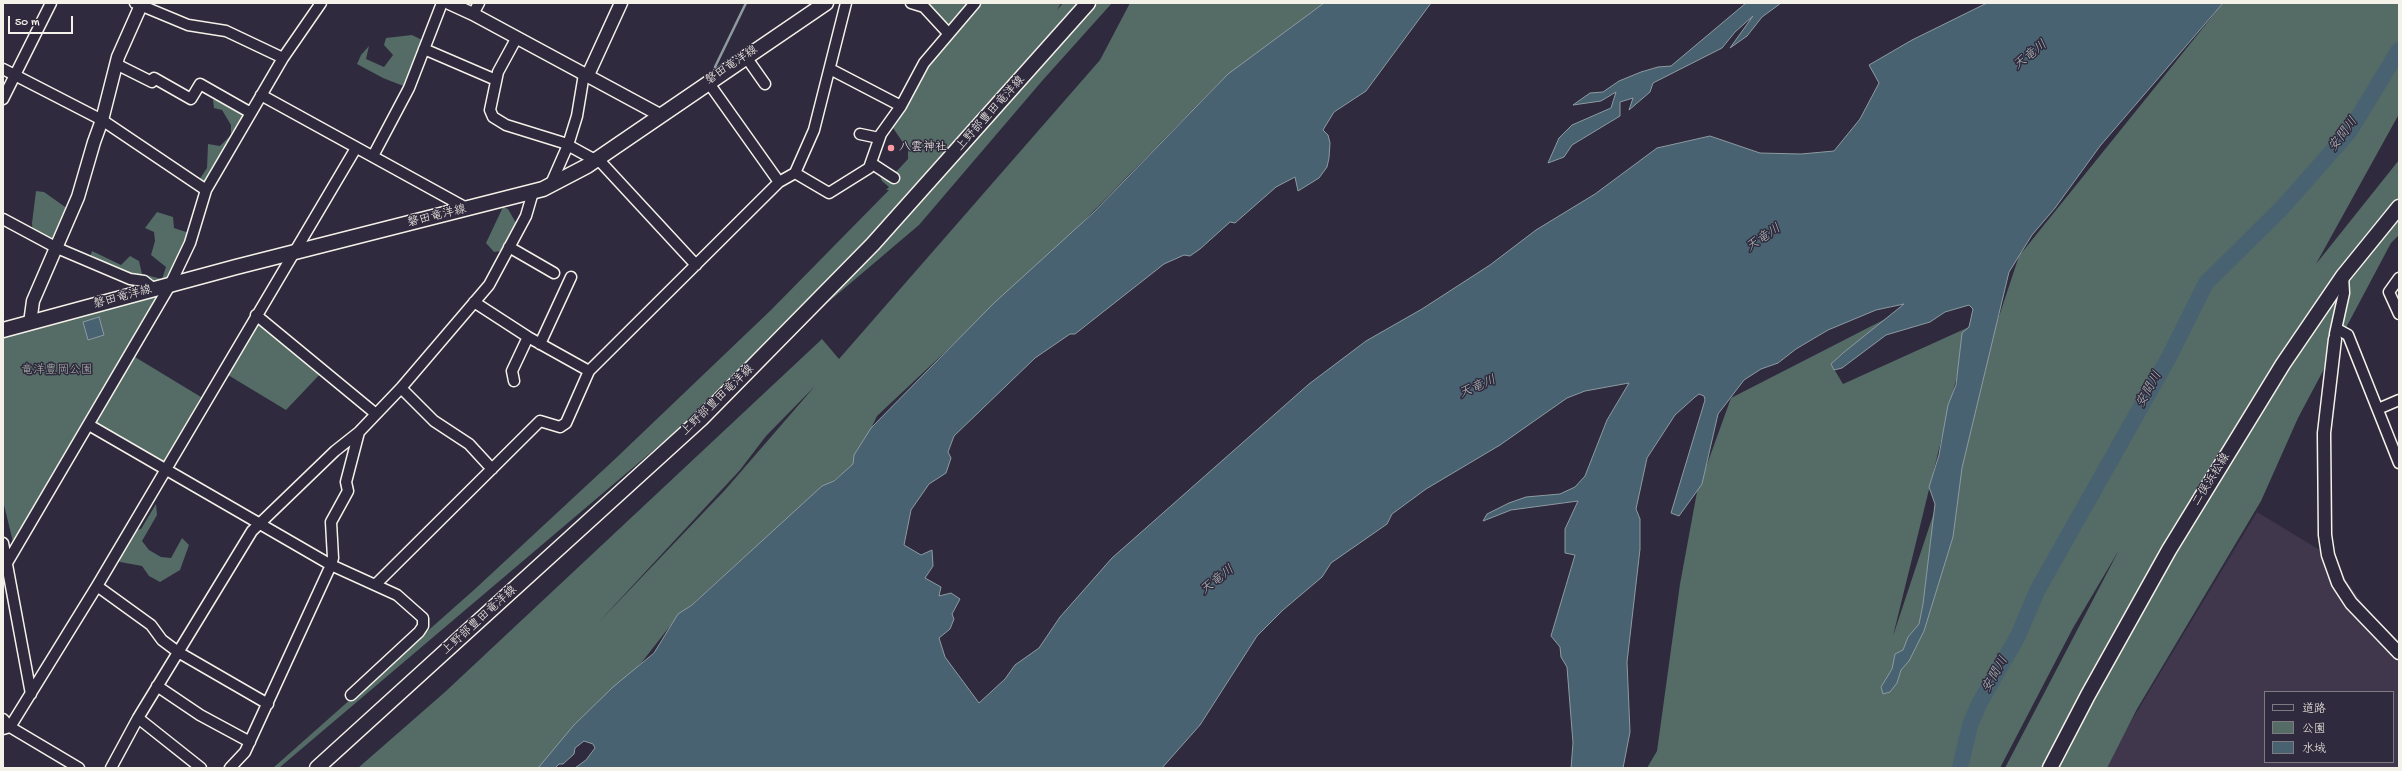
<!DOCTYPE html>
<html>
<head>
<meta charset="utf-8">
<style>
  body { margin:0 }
  #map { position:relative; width:2402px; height:771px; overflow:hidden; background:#2f2a3d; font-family:"Gochi Hand","Klee One",sans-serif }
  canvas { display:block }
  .frame { position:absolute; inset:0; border:4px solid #f4f1e8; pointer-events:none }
  .legend { position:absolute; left:2264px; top:691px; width:130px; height:72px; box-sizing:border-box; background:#2f2a3d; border:1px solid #7e7a81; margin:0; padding:5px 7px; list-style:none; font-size:12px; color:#f4f1e8 }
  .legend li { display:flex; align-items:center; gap:8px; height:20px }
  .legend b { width:20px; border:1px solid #7e7a81 }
  .scale { position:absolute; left:8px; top:16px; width:65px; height:18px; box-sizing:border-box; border:2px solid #f4f1e8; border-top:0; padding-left:5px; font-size:12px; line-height:14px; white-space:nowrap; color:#f4f1e8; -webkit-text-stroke:3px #2f2a3d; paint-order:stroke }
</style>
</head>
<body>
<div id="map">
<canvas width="2402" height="771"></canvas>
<div class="frame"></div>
<ul class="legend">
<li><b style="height:5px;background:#2f2a3d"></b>道路</li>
<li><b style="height:11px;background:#546b66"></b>公園</li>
<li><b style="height:11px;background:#496271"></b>水域</li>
</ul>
<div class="scale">50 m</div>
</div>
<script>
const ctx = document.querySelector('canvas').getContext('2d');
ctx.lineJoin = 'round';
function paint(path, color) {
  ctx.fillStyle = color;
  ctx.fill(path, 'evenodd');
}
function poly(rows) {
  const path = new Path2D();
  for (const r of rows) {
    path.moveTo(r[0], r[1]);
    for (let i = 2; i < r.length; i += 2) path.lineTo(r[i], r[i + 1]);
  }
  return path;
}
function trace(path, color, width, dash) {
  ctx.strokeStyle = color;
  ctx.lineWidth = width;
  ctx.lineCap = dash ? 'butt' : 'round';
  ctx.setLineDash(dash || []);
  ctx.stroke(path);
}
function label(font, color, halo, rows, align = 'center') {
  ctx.font = font + ' "Gochi Hand","Klee One",sans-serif';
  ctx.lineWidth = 3;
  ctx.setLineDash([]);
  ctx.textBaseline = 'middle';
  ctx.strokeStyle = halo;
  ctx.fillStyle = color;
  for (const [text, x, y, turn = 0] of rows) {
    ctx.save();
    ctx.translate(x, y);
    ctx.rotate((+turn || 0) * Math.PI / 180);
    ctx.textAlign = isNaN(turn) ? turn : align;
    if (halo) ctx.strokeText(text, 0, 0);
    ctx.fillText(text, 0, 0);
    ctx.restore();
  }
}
paint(poly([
  [2257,512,2328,555,2374,619,2399,644,2399,768,2103,768],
  [2265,692,2393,692,2393,762,2265,762]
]), '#40374d');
paint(poly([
  [922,3,1061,3,1057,10,1063,3,1112,3,1042,81,919,225,279,768,273,768,475,589,615,459,771,310,889,190,886,190,889,187,882,181,878,171,895,173,908,159,908,150,889,122,946,30],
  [1130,3,1324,3,1218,84,1077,228,877,416,854,464,789,517,674,621,642,662,541,768,358,768,445,692,822,339,839,359,1100,60],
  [815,386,725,490,597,624,740,470,766,436],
  [2223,3,2399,3,2399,114,2316,264,2399,160,2399,235,2391,243,2298,418,2261,501,2137,709,2107,768,2005,768,2119,550,2073,628,2000,768,1647,768,1657,751,1680,584,1697,492,1731,398,1893,315,1831,364,1843,384,1969,327,1893,636,2019,256],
  [412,35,426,42,406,87,383,78,357,64,361,55,369,46,366,59,384,67,393,55,384,45,386,38],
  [220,95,251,113,205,189,197,183,207,168,208,144,220,146,231,135,231,125,222,110,214,108,213,100],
  [36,191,44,192,68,209,56,242,33,235,32,223],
  [503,207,508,209,516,223,501,251,494,252,486,243],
  [157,212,173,217,174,228,189,233,182,260,130,354,201,397,162,467,90,424,15,550,3,501,3,330,162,288,89,260,92,251,121,265,130,256,139,261,142,274,162,279,166,267,151,255,155,241,154,232,145,228],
  [261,319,323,371,286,410,228,375],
  [156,504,157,515,142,541,149,550,161,557,171,558,182,538,189,545,180,570,160,582,149,576,142,566,120,562,116,554,129,531,141,529]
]), '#546b66');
const water = poly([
  [1324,3,1431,3,1366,91,1334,112,1323,130,1328,135,1330,143,1329,158,1327,167,1319,178,1298,191,1295,177,1276,187,1235,223,1230,222,1200,249,1190,256,1184,255,1164,264,1075,334,1070,334,1035,358,954,436,948,452,951,458,946,473,929,484,911,510,904,545,921,555,932,550,933,566,925,578,941,587,939,596,951,593,960,599,952,614,954,619,950,629,939,638,945,657,979,703,1005,679,1015,665,1039,648,1060,617,1112,558,1309,384,1366,341,1422,309,1490,265,1536,230,1595,194,1657,148,1710,136,1760,153,1801,154,1834,151,1860,119,1879,83,1869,65,1912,40,1987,3,2223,3,2100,146,2055,208,2032,235,2009,272,1962,468,1953,537,1924,631,1909,661,1901,670,1897,683,1890,692,1883,694,1881,687,1892,669,1895,654,1903,650,1908,637,1919,624,1923,604,1935,504,1929,487,1939,455,1948,405,1956,385,1962,333,1969,327,1973,309,1969,305,1945,312,1930,322,1886,335,1842,368,1834,370,1831,364,1843,353,1904,304,1876,310,1828,330,1796,349,1778,363,1761,369,1744,380,1718,414,1702,484,1679,516,1671,513,1705,400,1704,396,1699,394,1695,397,1675,415,1647,458,1636,509,1640,519,1640,549,1627,662,1630,732,1623,768,1571,768,1573,743,1567,667,1561,657,1560,647,1551,636,1575,555,1565,553,1565,529,1578,501,1511,510,1483,521,1487,514,1509,503,1526,497,1560,494,1575,487,1585,476,1607,420,1629,383,1585,391,1567,398,1500,445,1426,489,1392,514,1387,524,1331,563,1322,577,1283,610,1257,636,1200,725,1162,768,575,768,586,760,595,748,593,744,584,741,575,748,574,754,563,764,559,764,555,768,538,768,574,725,613,687,654,653,678,614,692,605,822,486,834,481,853,464,854,455,871,428,994,303,1093,213,1228,74,1324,3],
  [1746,3,1781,3,1762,17,1747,36,1730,48,1753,16,1735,32,1722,48,1653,83,1650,92,1629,110,1633,98,1620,102,1620,116,1572,145,1564,157,1548,163,1559,138,1572,125,1611,108,1616,92,1601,101,1573,105,1590,93,1603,92,1619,81,1641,72,1658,67,1671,66,1746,3],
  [99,317,104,335,88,340,83,322,99,317]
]);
paint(water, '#496271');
trace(water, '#8d9ba1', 1);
trace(poly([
  [715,67,746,3]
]), '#8d9ba1', 2.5);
trace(poly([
  [1960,768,1970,725,1979,704,2018,636,2037,591,2169,357,2206,283,2282,208,2349,132,2399,50]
]), '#496271', 16);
const minor = poly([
  [135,3,188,25,226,31,283,58],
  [911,3,924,7,948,33],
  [473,14,479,3],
  [516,39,498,72,490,110,493,117,506,125,564,143,595,160],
  [424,49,496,80],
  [746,57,765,84],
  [116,64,152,82,154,78,191,99,200,84,251,113],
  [3,69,102,120,206,190],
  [830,69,901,106],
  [708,82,779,182],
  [261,95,468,209],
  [3,99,51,3],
  [860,134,879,138],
  [373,156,409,88,442,3],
  [597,158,696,265],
  [871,163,894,178],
  [795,173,829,193,869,168,881,134,901,106,924,63,975,3],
  [550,186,568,145,577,116,584,74],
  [3,219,57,248,130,279,144,281,154,289],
  [509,247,554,273],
  [2399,278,2389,292,2399,314],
  [474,302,528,337,589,371],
  [256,315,376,414],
  [2337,329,2348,335,2399,463],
  [2335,334,2344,293,2343,276],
  [540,344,571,277],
  [514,381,512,371,528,337],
  [401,388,434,421,469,444,492,469],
  [2378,409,2399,400],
  [89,425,331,565,397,595,423,618,423,626,419,632,351,695],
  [3,543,31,694],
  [7,563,169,287,190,243,206,190,283,58,321,3],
  [375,585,540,421,560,427,566,423,589,371,779,182,795,173,814,130,846,3],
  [97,586,151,625,162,640,178,652,268,704],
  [157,686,200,715,250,742],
  [138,718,201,768],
  [3,719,10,727,79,768],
  [3,729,10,727,97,586,356,148],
  [111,768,138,718,252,531,335,451,359,432,401,388,489,285,526,216,533,192],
  [230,768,245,752,331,565,333,558,331,522,348,491,346,482,359,432]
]);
const tertiary = poly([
  [449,3,473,14,660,115],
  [588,75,621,3],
  [30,323,33,301,78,197,94,142,102,120,118,57,142,3],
  [2335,339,2324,433,2325,535,2328,555,2338,583,2351,603,2399,653]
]);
const secondary = poly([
  [3,330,236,267,543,189,587,166,826,3],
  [317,768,701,419,873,244,1088,3],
  [2050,768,2088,695,2169,550,2283,364,2343,276,2399,207]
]);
trace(minor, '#f4f1e8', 13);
trace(tertiary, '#f4f1e8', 15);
trace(secondary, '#f4f1e8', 17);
trace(minor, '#2f2a3d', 10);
trace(tertiary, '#2f2a3d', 12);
trace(secondary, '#2f2a3d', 14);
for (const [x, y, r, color] of [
  [891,148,4,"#ff9aa2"]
]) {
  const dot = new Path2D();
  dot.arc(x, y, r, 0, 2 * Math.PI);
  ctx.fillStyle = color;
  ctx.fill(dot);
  trace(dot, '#2f2a3d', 1.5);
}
label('12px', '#f4f1e8', '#2f2a3d', [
  ["磐田竜洋線",732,66,-34],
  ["上野部豊田竜洋線",991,114,-48],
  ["磐田竜洋線",437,217,-14],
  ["磐田竜洋線",123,298,-15],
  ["上野部豊田竜洋線",718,401,-44],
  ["二俣浜松線",2212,480,-58],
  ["上野部豊田竜洋線",480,621,-42]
]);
label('12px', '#f4f1e8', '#2f2a3d', [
  ["八雲神社",899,148]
], 'left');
label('12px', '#acb5ae', '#2f2a3d', [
  ["竜洋豊岡公園",57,371]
]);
label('italic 13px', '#b0b8b8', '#2f2a3d', [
  ["天竜川",2031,56,-39],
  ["安間川",2344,135,-53],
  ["天竜川",1764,239,-34],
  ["天竜川",1478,388,-23],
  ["安間川",2150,390,-61],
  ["天竜川",1218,581,-38],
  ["安間川",1996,675,-60]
]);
</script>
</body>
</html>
